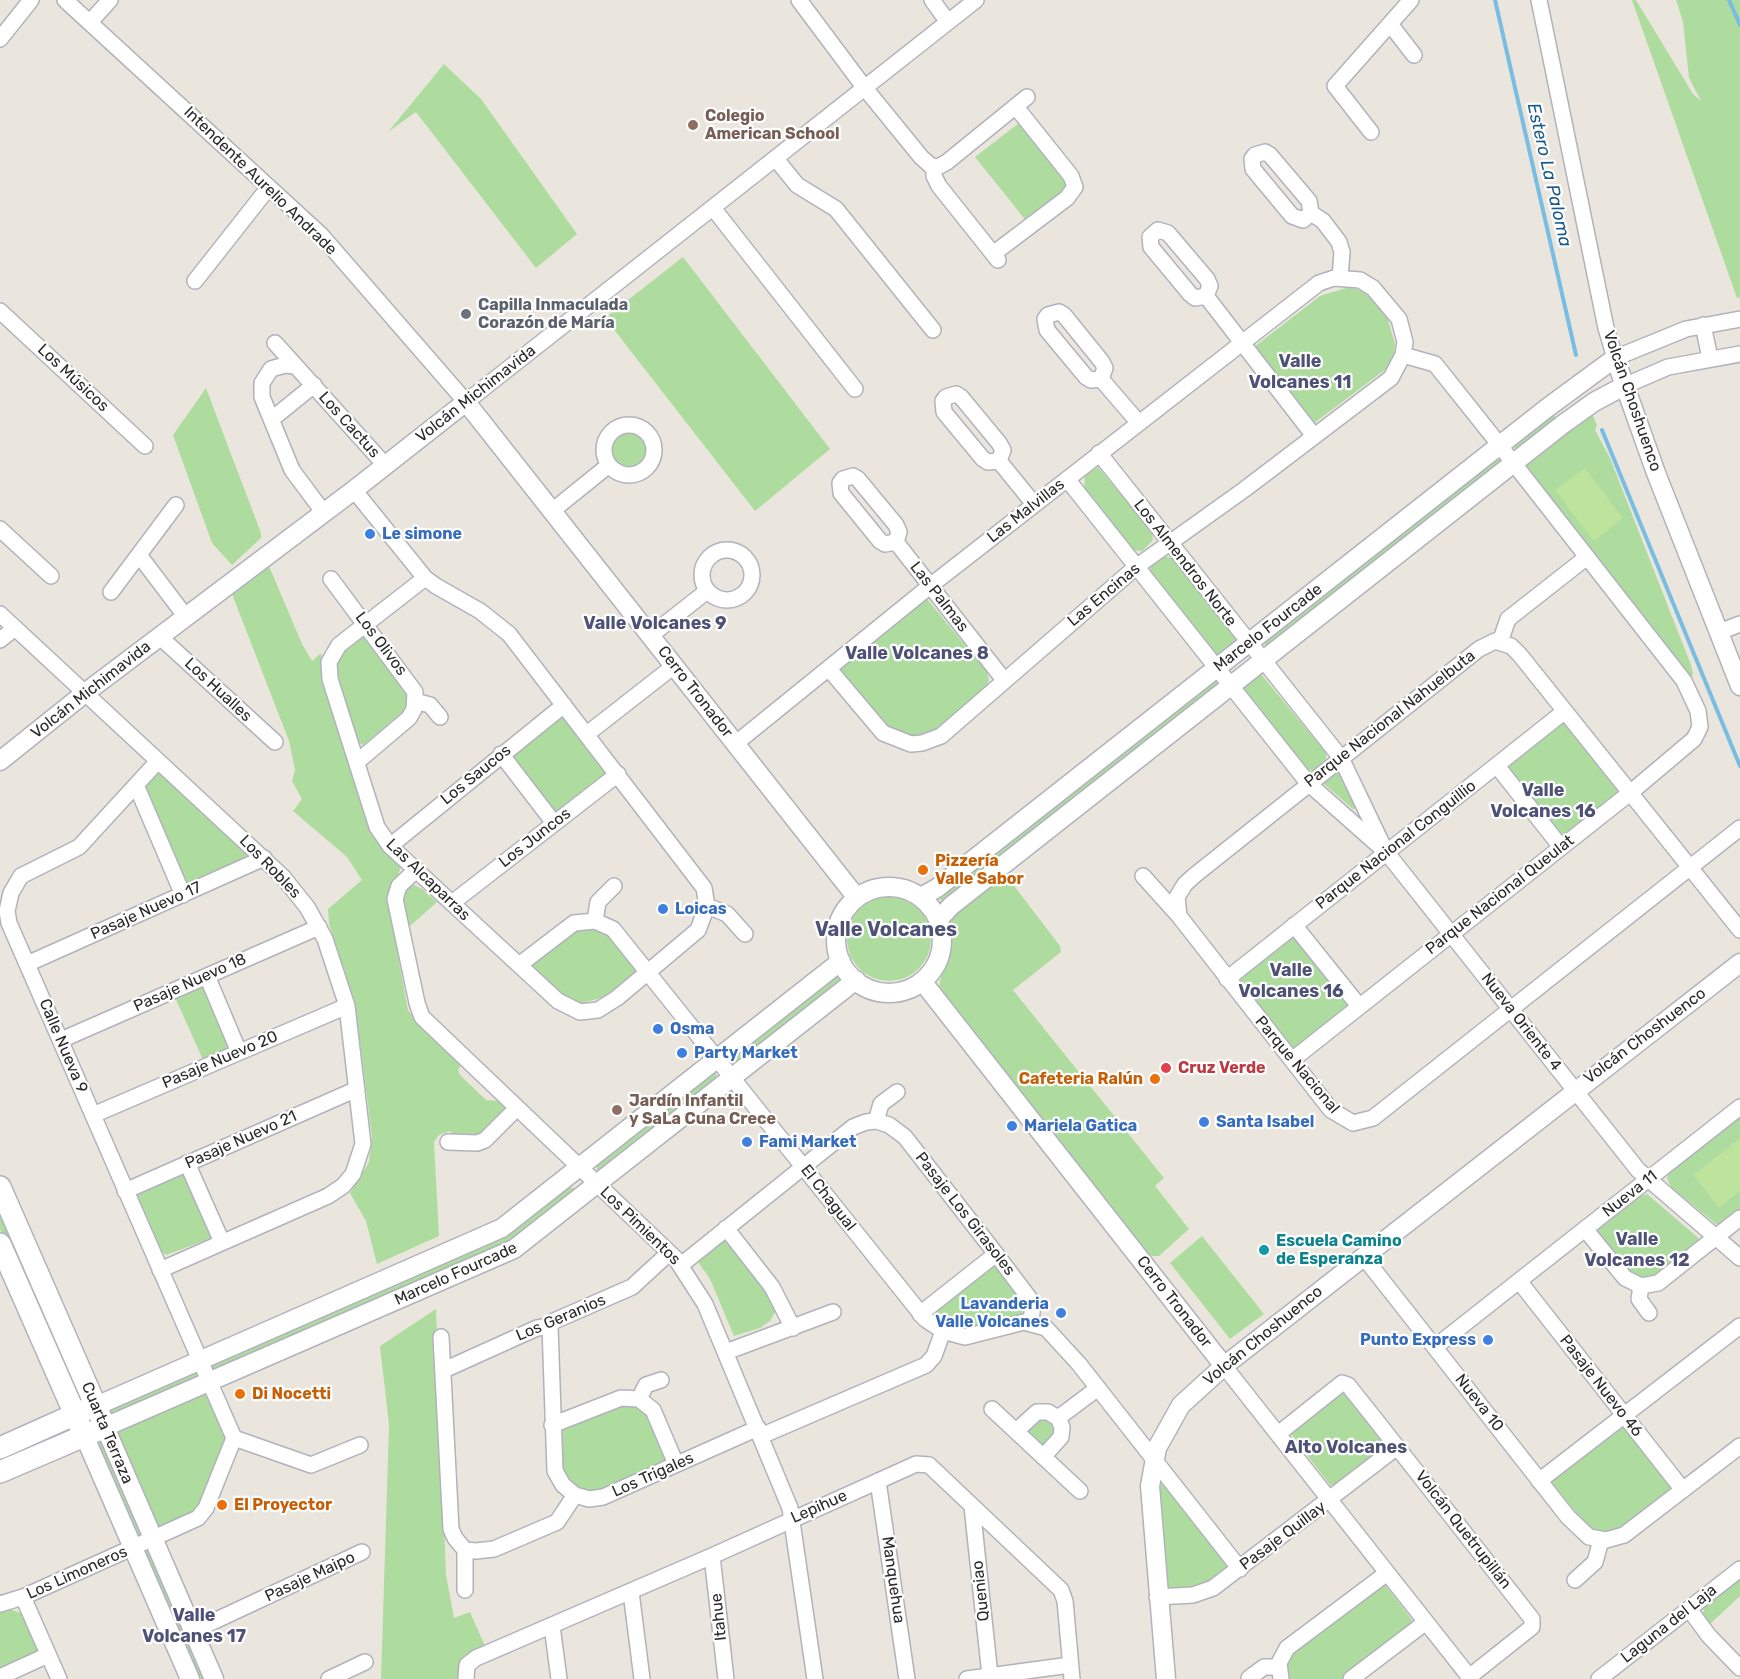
<!DOCTYPE html>
<html>
<head>
<meta charset="utf-8">
<style>
  body { margin:0 }
  canvas { display:block; background:#ebe6dd }
</style>
</head>
<body>
<canvas width="1740" height="1679"></canvas>
<script>
const ctx = document.querySelector('canvas').getContext('2d');
ctx.lineJoin = 'round';
function paint(path, color) {
  ctx.fillStyle = color;
  ctx.fill(path, 'evenodd');
}
function poly(rows) {
  const path = new Path2D();
  for (const r of rows) {
    if (r.length === 3) {
      path.moveTo(r[0] + r[2], r[1]);
      path.arc(r[0], r[1], r[2], 0, 2 * Math.PI);
      continue;
    }
    path.moveTo(r[0], r[1]);
    for (let i = 2; i < r.length; i += 2) path.lineTo(r[i], r[i + 1]);
  }
  return path;
}
function trace(path, color, width, dash) {
  ctx.strokeStyle = color;
  ctx.lineWidth = width;
  ctx.lineCap = dash ? 'butt' : 'round';
  ctx.setLineDash(dash || []);
  ctx.stroke(path);
}
function label(font, color, halo, rows, align = 'center') {
  ctx.font = font + ' Rubik,sans-serif';
  ctx.lineWidth = 4.5;
  ctx.setLineDash([]);
  ctx.textBaseline = 'middle';
  ctx.strokeStyle = halo;
  ctx.fillStyle = color;
  for (const [text, x, y, turn = 0] of rows) {
    ctx.save();
    ctx.translate(x, y);
    ctx.rotate((+turn || 0) * Math.PI / 180);
    ctx.textAlign = isNaN(turn) ? turn : align;
    if (halo) ctx.strokeText(text, 0, 0);
    ctx.fillText(text, 0, 0);
    ctx.restore();
  }
}
paint(poly([
  [1632,0,1636,0,1693,94,1701,101,1689,78,1683,22,1676,0,1740,0,1740,297,1737,298],
  [444,64,481,99,577,234,536,268,416,112,388,132],
  [1019,123,1071,190,1028,223,975,157],
  [683,257,830,449,755,511,605,318],
  [1349,287,1362,291,1376,303,1388,320,1395,344,1394,355,1386,369,1313,424,1254,347,1320,296],
  [206,388,261,533,261,538,232,565,212,543,173,435],
  [1591,411,1597,425,1595,430,1610,458,1691,665,1693,674,1691,677,1688,677,1525,470,1527,460],
  [1553,414,1557,419,1517,451,1515,449,1513,444],
  [629,450,20],
  [1498,457,1502,463,1267,646,1265,645,1264,641],
  [1098,467,1152,532,1153,540,1142,551,1132,550,1084,489,1085,476],
  [1162,555,1174,559,1236,639,1235,645,1222,656,1215,654,1150,572,1151,563],
  [269,566,302,644,312,661,321,653,323,683,370,833,401,867,388,903,408,1010,420,1026,461,1065,458,1070,460,1075,486,1100,502,1101,506,1108,505,1115,483,1136,461,1141,450,1131,439,1135,434,1142,439,1236,377,1264,366,1221,350,1193,369,1162,372,1137,355,1002,329,924,328,909,362,880,347,857,293,811,302,799,292,781,295,770,289,741,232,594],
  [927,599,987,672,989,680,986,688,939,729,913,738,886,728,840,671,841,666,922,600],
  [365,634,406,686,409,699,404,711,363,745,357,742,336,667,337,659,345,650],
  [1260,673,1326,753,1326,760,1315,770,1308,770,1244,689,1244,685],
  [1214,679,1219,684,944,901,940,900,939,895],
  [559,718,566,718,606,769,605,776,559,812,553,811,514,761,514,752],
  [1563,719,1622,793,1561,839,1503,767],
  [1335,772,1339,773,1355,805,1354,810,1323,783],
  [158,773,164,775,248,854,248,860,185,889,141,788],
  [1005,874,1060,946,1061,952,1013,990,1164,1178,1155,1186,1189,1229,1159,1256,1152,1256,1146,1252,939,986,942,972,952,948,949,920],
  [414,885,422,889,437,902,408,928,403,899,406,889],
  [889,939,42],
  [587,926,605,930,638,971,605,997,582,1003,566,998,532,967,533,960,571,929],
  [1294,931,1353,1005,1295,1052,1236,977],
  [835,977,840,978,840,983,733,1067,729,1063],
  [206,981,235,1048,204,1062,174,995],
  [715,1073,718,1078,600,1172,597,1170,597,1165],
  [1740,1118,1740,1139,1694,1175,1719,1207,1740,1190,1740,1211,1721,1225,1716,1224,1671,1187,1667,1178,1670,1172],
  [186,1171,217,1236,166,1255,161,1251,134,1191],
  [569,1187,576,1189,524,1236,214,1372,211,1368,212,1363,509,1235],
  [1647,1194,1702,1241,1652,1279,1632,1278,1596,1232,1598,1228,1641,1196],
  [0,1206,56,1341,22,1279,0,1229],
  [726,1235,775,1296,777,1309,770,1321,760,1328,734,1336,710,1279,696,1259],
  [1202,1236,1264,1314,1230,1339,1170,1263],
  [996,1263,1030,1303,1027,1314,972,1330,949,1328,935,1318,938,1309],
  [436,1309,446,1575,454,1618,470,1612,485,1646,459,1679,381,1679,389,1425,380,1346],
  [196,1372,199,1379,114,1416,111,1415,109,1410,112,1407],
  [1343,1389,1386,1440,1386,1445,1385,1450,1334,1486,1330,1485,1291,1434,1291,1430],
  [206,1391,227,1434,210,1485,196,1512,159,1528,117,1433,119,1429],
  [628,1401,645,1406,667,1457,665,1461,602,1490,590,1492,579,1489,570,1483,562,1471,561,1431,567,1425],
  [1046,1415,1059,1430,1046,1445,1042,1445,1029,1435,1029,1426],
  [1624,1423,1672,1488,1625,1525,1614,1532,1605,1533,1596,1531,1584,1522,1550,1481],
  [102,1438,142,1534,140,1536,137,1537,95,1439],
  [1163,1482,1227,1565,1228,1568,1197,1590,1171,1590,1167,1585,1158,1490],
  [146,1549,149,1550,207,1679,197,1679,143,1551],
  [1740,1579,1740,1596,1710,1624,1703,1615,1704,1608],
  [1377,1584,1385,1585,1412,1620,1411,1625,1345,1679,1286,1679,1283,1660],
  [12,1610,23,1614,43,1650,0,1673,0,1611]
]), '#aedc9f');
paint(poly([
  [1585,468,1623,518,1594,541,1555,490],
  [1740,1139,1740,1190,1719,1207,1693,1175]
]), '#bee39c');
trace(poly([
  [1495,0,1576,355],
  [1729,0,1740,25],
  [1602,430,1740,766]
]), '#7abde3', 4);
const minor = poly([
  [65,0,321,235,466,402,976,0],
  [799,0,864,87,921,157,931,166,938,167,947,162,1027,97],
  [932,0,948,22],
  [1539,0,1606,328,1615,358,1686,329,1740,319],
  [90,22,110,0],
  [1390,24,1414,55],
  [0,39,31,0],
  [1371,132,1335,86,1411,0],
  [776,159,797,185,836,209,933,330],
  [934,167,934,176,939,186,998,260],
  [713,208,855,389],
  [1311,213,1303,220,1292,216,1253,169,1252,159,1255,155,1265,152,1270,155,1309,201,1311,213,1323,221,1339,242,1342,252,1340,278],
  [1158,230,1168,233,1207,279,1210,286,1206,296,1195,298,1190,294,1151,247,1150,237,1158,230],
  [993,254,1067,198,1075,187,1071,176,1016,107],
  [195,281,269,187],
  [1206,296,1314,436],
  [0,311,145,446],
  [1703,325,1710,358],
  [275,343,385,465],
  [294,366,285,365,271,369,262,383,262,397,292,470,324,513],
  [1101,379,1091,380,1086,377,1047,330,1045,319,1048,315,1059,312,1064,315,1102,362,1105,368,1101,379,1138,422],
  [1624,386,1668,367,1740,354],
  [272,419,314,385],
  [629,450,25],
  [1099,453,1341,758,1384,848],
  [999,461,988,462,983,459,944,412,943,401,946,397,956,394,961,397,999,443,1003,450,999,461,1034,504],
  [1067,479,1308,783,1387,853,1638,1170,1740,1258],
  [354,490,425,578,436,586,480,611,509,634,704,888,707,906,698,930,617,998,598,1010,580,1012,558,1001,390,846,377,827,330,679,329,662,339,645,425,578],
  [552,511,609,465],
  [0,529,51,576],
  [896,542,885,544,880,541,841,493,840,483,843,479,853,476,858,479,896,525,899,532,896,542,1004,680],
  [727,575,25],
  [139,555,186,617],
  [331,579,415,692,414,709,409,718,357,762],
  [111,592,176,505],
  [0,614,283,877,307,907,325,939,347,1006,363,1144,353,1174,343,1186,328,1196,160,1270],
  [1719,632,1740,624],
  [650,636,707,591],
  [160,637,275,742],
  [0,640,15,628],
  [1500,642,1508,619,1587,557],
  [415,701,430,705,440,717],
  [587,734,674,666],
  [735,744,930,586,1319,283,1334,278,1360,280,1373,288,1399,319,1405,342,1403,355,1391,378,1245,489,1136,567,941,736,922,743,911,744,883,733,829,669],
  [501,754,554,823],
  [1497,766,1561,847],
  [136,785,183,895],
  [390,846,564,705],
  [416,870,399,886,395,899,417,1003,422,1017,676,1259,705,1304,790,1508,815,1679],
  [1143,876,1179,916,1331,1110,1353,1123,1373,1118,1740,828],
  [452,903,618,774],
  [707,906,727,914,745,934],
  [1179,916,1177,897,1185,884,1195,875,1479,649,1495,641,1511,646,1520,655,1740,930],
  [595,921,598,902,614,886],
  [1294,925,1359,1006],
  [27,964,264,858],
  [519,965,574,923,595,921,613,929,925,1319,943,1331,965,1337,1024,1322,1046,1328,1079,1364,1240,1569],
  [207,976,239,1052],
  [1227,979,1565,711],
  [61,1040,319,927],
  [1292,1060,1630,793,1694,739,1700,727,1698,711,1684,681,1490,433,1435,364,1403,355],
  [93,1115,347,1006],
  [876,1121,881,1104,897,1092],
  [448,1142,477,1143,485,1140,517,1108],
  [187,1163,222,1242],
  [125,1191,357,1089],
  [726,1228,772,1287,793,1328],
  [1585,1229,1625,1278,1641,1286,1658,1283,1740,1218],
  [1363,1256,1568,1517,1589,1537,1606,1540,1624,1535,1740,1446],
  [681,1265,853,1127,866,1122,876,1121,889,1125,905,1137,996,1254,1033,1303,1031,1322],
  [1519,1281,1683,1490],
  [1641,1286,1639,1299,1649,1313],
  [920,1314,996,1254],
  [550,1326,555,1471,563,1485,575,1495,589,1499,603,1497,758,1428],
  [441,1337,451,1529,455,1538,465,1550,476,1551,494,1549,557,1522,575,1495],
  [1435,1347,1740,1107],
  [726,1352,833,1312],
  [1224,1366,1471,1679],
  [444,1370,537,1328,550,1326,554,1321,632,1287,669,1253],
  [639,1399,646,1385,661,1380],
  [992,1409,1080,1491],
  [1058,1418,1098,1388],
  [552,1425,621,1398,639,1399,653,1410,676,1464],
  [1016,1431,1037,1412,1048,1412,1058,1418,1062,1427,1061,1437,1043,1457],
  [1278,1434,1342,1383,1348,1385,1379,1424,1532,1619,1532,1627,1469,1677],
  [761,1436,926,1365,934,1356,943,1331],
  [234,1438,311,1465,360,1445],
  [878,1481,907,1679],
  [1539,1481,1740,1326],
  [972,1506,990,1676],
  [712,1556,726,1679],
  [1575,1580,1595,1562,1601,1540],
  [465,1590,465,1550],
  [631,1592,642,1679],
  [23,1597,59,1679],
  [1157,1597,1193,1595,1213,1588,1397,1447],
  [0,1604,23,1597,198,1518,206,1508,234,1438,9,923,7,911,11,893,21,876,79,847,158,761],
  [1689,1609,1709,1636,1740,1668],
  [552,1626,559,1679],
  [193,1631,362,1552],
  [0,1677,48,1655],
  [1249,1678,1264,1667,1278,1667],
  [329,1679,365,1662],
  [466,1679,467,1665,476,1658,712,1556,916,1464,929,1465,1061,1590,1065,1601,1072,1679],
  [967,1679,1070,1665],
  [1281,1679,1279,1663,1287,1648,1387,1573],
  [1351,1679,1426,1622],
  [1599,1679,1740,1569]
]);
const tertiary = poly([
  [0,761,85,693,354,490,466,402,857,898],
  [889,940,53],
  [921,897,937,888,1547,408,1615,358,1656,473,1740,686],
  [938,920,951,906,1562,425,1594,402,1624,386],
  [922,981,1224,1366],
  [96,1406,502,1228,841,961],
  [84,1435,190,1679],
  [214,1679,105,1427,514,1249,856,980],
  [1166,1679,1150,1486,1157,1448,1181,1405,1224,1366,1740,963]
]);
const secondary = poly([
  [0,1187,105,1427,0,1472],
  [0,1244,84,1435],
  [0,1448,87,1409]
]);
trace(minor, '#b1b2bc', 18);
trace(tertiary, '#b1b2bc', 21);
trace(secondary, '#b1b2bc', 24);
trace(minor, '#fff', 15);
trace(tertiary, '#fff', 18);
trace(secondary, '#fff', 21);
for (const [x, y, r, color] of [
  [693,125,6,"#8d6e63"],
  [466,314,6,"#6b7280"],
  [370,534,6,"#3f7fe0"],
  [923,870,6,"#e8710a"],
  [663,909,6,"#3f7fe0"],
  [658,1029,6,"#3f7fe0"],
  [682,1053,6,"#3f7fe0"],
  [1166,1068,6,"#e0444e"],
  [1155,1079,6,"#e8710a"],
  [617,1110,6,"#8d6e63"],
  [1204,1122,6,"#3f7fe0"],
  [1012,1126,6,"#3f7fe0"],
  [747,1142,6,"#3f7fe0"],
  [1264,1250,6,"#0f9aa8"],
  [1061,1313,6,"#3f7fe0"],
  [1488,1340,6,"#3f7fe0"],
  [240,1394,6,"#e8710a"],
  [222,1505,6,"#e8710a"]
]) {
  const dot = new Path2D();
  dot.arc(x, y, r, 0, 2 * Math.PI);
  ctx.fillStyle = color;
  ctx.fill(dot);
  trace(dot, '#fff', 2);
}
label('bold 16px', '#785e54', '#fff', [
  ["Colegio",705,116],
  ["American School",705,134],
  ["Jardín Infantil",629,1101],
  ["y SaLa Cuna Crece",629,1119]
], 'left');
label('16px', '#2a2a2a', '#fff', [
  ["Intendente Aurelio Andrade",260,181,44],
  ["Los Músicos",73,378,43],
  ["Volcán Michimavida",476,394,-38],
  ["Volcán Choshuenco",1632,401,71],
  ["Los Cactus",349,425,48],
  ["Las Malvillas",1026,511,-38],
  ["Los Almendros Norte",1185,563,52],
  ["Las Encinas",1104,595,-40],
  ["Las Palmas",939,597,52],
  ["Marcelo Fourcade",1268,628,-38],
  ["Los Olivos",381,644,53],
  ["Volcán Michimavida",91,690,-38],
  ["Los Hualles",218,690,43],
  ["Cerro Tronador",695,692,52],
  ["Parque Nacional Nahuelbuta",1390,719,-38],
  ["Los Saucos",476,775,-39],
  ["Los Juncos",535,838,-38],
  ["Parque Nacional Conguillio",1396,845,-38],
  ["Los Robles",270,867,46],
  ["Las Alcaparras",428,880,44],
  ["Parque Nacional Queulat",1500,895,-38],
  ["Pasaje Nuevo 17",146,911,-24],
  ["Pasaje Nuevo 18",190,983,-24],
  ["Nueva Oriente 4",1521,1022,52],
  ["Volcán Choshuenco",1645,1036,-37],
  ["Calle Nueva 9",63,1046,67],
  ["Pasaje Nuevo 20",220,1060,-23],
  ["Parque Nacional",1297,1065,50],
  ["Pasaje Nuevo 21",241,1140,-24],
  ["Nueva 11",1630,1194,-38],
  ["El Chagual",828,1198,52],
  ["Pasaje Los Girasoles",965,1214,52],
  ["Los Pimientos",640,1226,44],
  ["Marcelo Fourcade",456,1274,-24],
  ["Cerro Tronador",1174,1302,52],
  ["Los Geranios",561,1318,-23],
  ["Volcán Choshuenco",1263,1336,-39],
  ["Pasaje Nuevo 46",1601,1386,52],
  ["Nueva 10",1479,1403,52],
  ["Cuarta Terraza",107,1433,67],
  ["Los Trigales",653,1475,-24],
  ["Lepihue",819,1507,-24],
  ["Volcán Quetrupillán",1463,1530,52],
  ["Pasaje Quillay",1283,1536,-37],
  ["Los Limoneros",77,1573,-24],
  ["Pasaje Maipo",310,1577,-25],
  ["Manquehua",893,1580,82],
  ["Queniao",981,1591,-96],
  ["Itahue",719,1617,-96],
  ["Laguna del Laja",1669,1624,-38]
]);
label('bold 16px', '#5b616d', '#fff', [
  ["Capilla Inmaculada",478,305],
  ["Corazón de María",478,323]
], 'left');
label('bold 16px', '#366cbe', '#fff', [
  ["Le simone",382,534],
  ["Loicas",675,909],
  ["Osma",670,1029],
  ["Party Market",694,1053],
  ["Santa Isabel",1216,1122],
  ["Mariela Gatica",1024,1126],
  ["Fami Market",759,1142],
  ["Lavanderia",1049,1304,"right"],
  ["Valle Volcanes",1049,1322,"right"],
  ["Punto Express",1476,1340,"right"]
], 'left');
label('bold 16px', '#c56008', '#fff', [
  ["Pizzería",935,861],
  ["Valle Sabor",935,879],
  ["Cafeteria Ralún",1143,1079,"right"],
  ["Di Nocetti",252,1394],
  ["El Proyector",234,1505]
], 'left');
label('bold 16px', '#be3a42', '#fff', [
  ["Cruz Verde",1178,1068]
], 'left');
label('bold 16px', '#0d838f', '#fff', [
  ["Escuela Camino",1276,1241],
  ["de Esperanza",1276,1259]
], 'left');
label('italic 18px', '#1a5b8e', '#fff', [
  ["Estero La Paloma",1549,175,77]
]);
label('bold 18px', '#4f5277', '#fff', [
  ["Valle",1300,362],
  ["Volcanes 11",1300,383],
  ["Valle Volcanes 9",655,624],
  ["Valle Volcanes 8",917,654],
  ["Valle",1543,791],
  ["Volcanes 16",1543,812],
  ["Valle",1291,971],
  ["Volcanes 16",1291,992],
  ["Valle",1637,1240],
  ["Volcanes 12",1637,1261],
  ["Alto Volcanes",1346,1448],
  ["Valle",194,1616],
  ["Volcanes 17",194,1637]
]);
label('bold 20px', '#4f5277', '#fff', [
  ["Valle Volcanes",886,930]
]);
</script>
</body>
</html>
